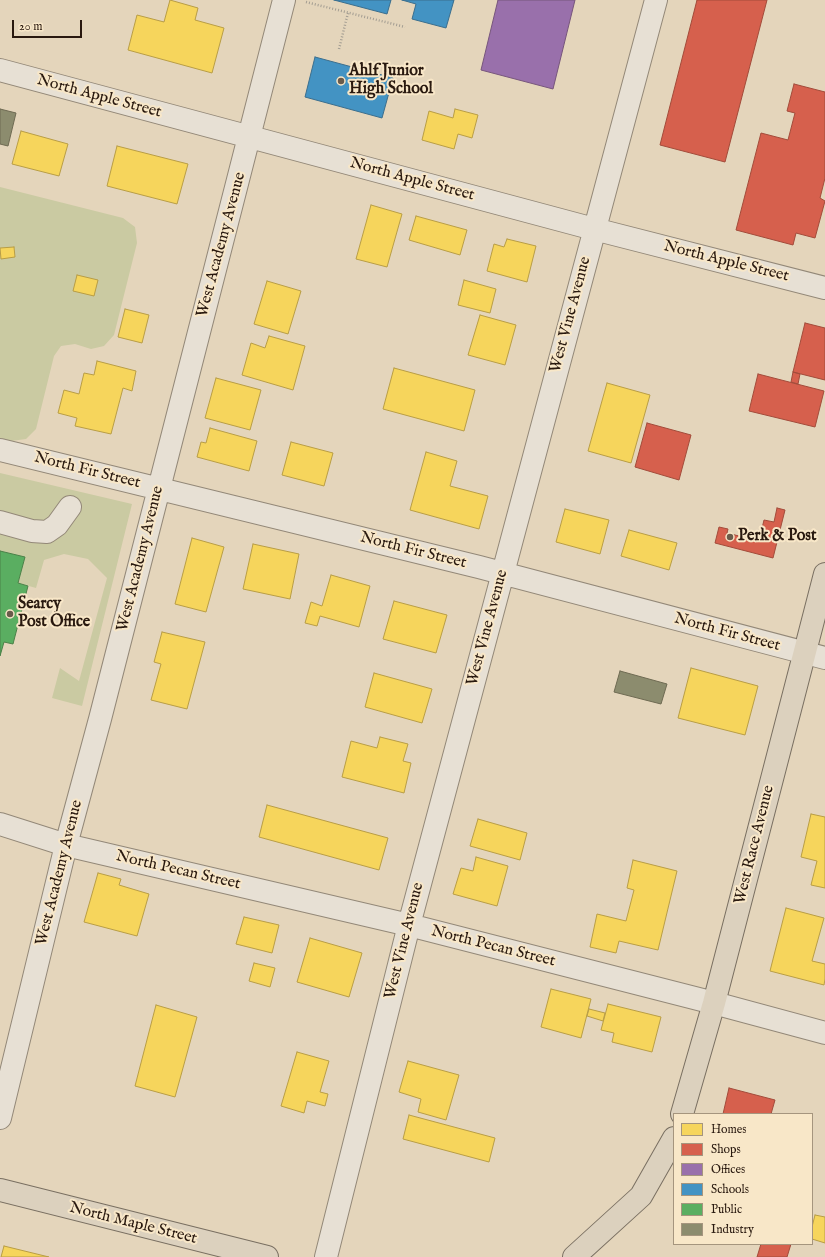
<!DOCTYPE html>
<html>
<head>
<meta charset="utf-8">
<style>
  body { margin:0 }
  #map { position:relative; width:825px; height:1257px; overflow:hidden; background:#e4d5bb; font-family:"IM FELL English",serif }
  canvas { display:block }
  .legend { position:absolute; left:673px; top:1113px; width:140px; height:132px; box-sizing:border-box; background:#f8e7c8; border:1px solid #a5957e; margin:0; padding:5px 7px; list-style:none; font-size:12px; color:#29190f }
  .legend li { display:flex; align-items:center; gap:8px; height:20px }
  .legend b { width:20px; border:1px solid #a5957e }
  .scale { position:absolute; left:12px; top:20px; width:70px; height:18px; box-sizing:border-box; border:2px solid #29190f; border-top:0; padding-left:5px; font-size:12px; line-height:14px; white-space:nowrap; color:#29190f; -webkit-text-stroke:3px #f8e7c8; paint-order:stroke }
</style>
</head>
<body>
<div id="map">
<canvas width="825" height="1257"></canvas>
<ul class="legend">
<li><b style="height:11px;background:#f6d55c"></b>Homes</li>
<li><b style="height:11px;background:#d6604d"></b>Shops</li>
<li><b style="height:11px;background:#9970ab"></b>Offices</li>
<li><b style="height:11px;background:#4393c3"></b>Schools</li>
<li><b style="height:11px;background:#5aae61"></b>Public</li>
<li><b style="height:11px;background:#8c8c6e"></b>Industry</li>
</ul>
<div class="scale">20 m</div>
</div>
<script>
const ctx = document.querySelector('canvas').getContext('2d');
ctx.lineJoin = 'round';
function paint(path, color) {
  ctx.fillStyle = color;
  ctx.fill(path, 'evenodd');
}
function poly(rows) {
  const path = new Path2D();
  for (const r of rows) {
    path.moveTo(r[0], r[1]);
    for (let i = 2; i < r.length; i += 2) path.lineTo(r[i], r[i + 1]);
  }
  return path;
}
function trace(path, color, width, dash) {
  ctx.strokeStyle = color;
  ctx.lineWidth = width;
  ctx.lineCap = dash ? 'butt' : 'round';
  ctx.setLineDash(dash || []);
  ctx.stroke(path);
}
function label(font, color, halo, rows, align = 'center') {
  ctx.font = font + ' "IM FELL English",serif';
  ctx.lineWidth = 4;
  ctx.setLineDash([]);
  ctx.textBaseline = 'middle';
  ctx.strokeStyle = halo;
  ctx.fillStyle = color;
  for (const [text, x, y, turn = 0] of rows) {
    ctx.save();
    ctx.translate(x, y);
    ctx.rotate((+turn || 0) * Math.PI / 180);
    ctx.textAlign = isNaN(turn) ? turn : align;
    if (halo) ctx.strokeText(text, 0, 0);
    ctx.fillText(text, 0, 0);
    ctx.restore();
  }
}
paint(poly([
  [0,187,123,218,135,227,137,243,114,335,104,346,91,349,75,344,61,346,54,356,36,429,26,439,11,441,0,438],
  [0,473,132,504,82,706,52,698,60,668,79,681,107,578,88,559,64,554,44,560,36,588,18,583,25,557,0,551]
]), '#cacaa2');
const homes = poly([
  [170,0,198,8,195,20,224,28,212,73,128,50,137,15,164,22,170,0],
  [455,109,478,115,472,138,458,134,454,149,422,140,429,111,453,118,455,109],
  [21,131,68,144,59,176,12,164,21,131],
  [117,146,188,164,177,204,107,186,117,146],
  [371,205,402,214,387,267,356,259,371,205],
  [416,216,467,230,460,255,409,240,416,216],
  [507,239,536,246,527,282,487,271,494,244,504,247,507,239],
  [14,247,15,257,1,259,0,248,14,247],
  [77,275,98,280,94,296,73,291,77,275],
  [464,280,496,289,490,313,458,305,464,280],
  [267,281,301,291,288,334,254,324,267,281],
  [125,309,149,315,142,343,118,337,125,309],
  [480,315,516,325,505,365,468,355,480,315],
  [269,336,305,346,293,390,242,375,251,343,265,348,269,336],
  [97,361,136,371,132,391,123,388,111,434,75,426,77,418,58,413,64,390,79,394,84,373,94,375,97,361],
  [394,368,475,390,464,431,383,409,394,368],
  [216,378,261,390,250,430,205,418,216,378],
  [607,383,650,395,631,463,588,451,607,383],
  [210,428,257,441,249,471,197,457,201,442,206,443,210,428],
  [291,442,333,453,324,486,282,475,291,442],
  [426,452,457,461,450,486,488,496,479,529,410,510,426,452],
  [565,509,609,520,600,554,556,542,565,509],
  [629,530,677,543,669,570,621,556,629,530],
  [192,538,224,547,206,612,175,604,192,538],
  [253,544,299,554,290,599,243,589,253,544],
  [331,575,370,586,359,627,320,616,317,626,305,623,311,602,322,606,331,575],
  [394,601,447,615,436,653,383,639,394,601],
  [162,632,205,642,187,709,151,700,161,664,154,662,162,632],
  [691,668,758,686,745,735,678,718,691,668],
  [374,673,432,689,422,723,365,707,374,673],
  [380,737,408,744,403,761,411,763,404,793,342,777,351,741,377,748,380,737],
  [267,805,388,838,379,870,259,837,267,805],
  [811,814,825,817,825,888,811,885,817,861,801,857,811,814],
  [478,819,527,833,520,860,470,846,478,819],
  [476,857,508,866,497,906,453,894,461,868,473,871,476,857],
  [633,860,677,871,658,950,619,941,616,953,590,947,597,914,626,921,634,890,627,888,633,860],
  [98,873,121,879,119,885,149,894,137,936,84,922,98,873],
  [786,908,824,918,812,961,825,964,825,979,824,985,770,971,786,908],
  [244,917,279,925,272,953,236,944,244,917],
  [310,938,362,953,349,997,297,982,310,938],
  [254,963,275,968,270,987,249,981,254,963],
  [551,989,591,999,581,1038,541,1027,551,989],
  [608,1004,661,1017,652,1052,612,1042,614,1033,601,1030,608,1004],
  [156,1005,197,1017,175,1097,135,1086,156,1005],
  [589,1009,605,1013,603,1021,587,1016,589,1009],
  [297,1052,329,1061,320,1092,328,1094,325,1106,307,1101,304,1113,281,1106,297,1052],
  [408,1061,459,1075,446,1120,418,1112,421,1099,399,1092,408,1061],
  [409,1115,495,1138,489,1162,403,1139,409,1115],
  [815,1215,825,1217,825,1243,812,1239,812,1227,815,1215],
  [4,1246,49,1257,1,1257,4,1246]
]);
paint(homes, '#f6d55c');
trace(homes, '#b89d45', 1);
const shops = poly([
  [697,0,767,0,725,162,660,145,697,0],
  [794,84,825,92,825,178,820,198,825,201,815,238,796,233,793,245,736,230,761,133,788,140,795,113,787,111,794,84],
  [805,323,825,328,825,380,793,372,805,323],
  [793,372,800,374,798,384,791,382,793,372],
  [758,374,824,391,815,427,749,411,758,374],
  [647,423,691,435,679,480,635,467,647,423],
  [777,508,785,510,773,558,715,543,719,527,728,529,727,533,759,541,764,520,774,522,777,508],
  [729,1088,775,1100,771,1114,723,1114,729,1088],
  [761,1244,791,1244,787,1257,757,1257,761,1244]
]);
paint(shops, '#d6604d');
trace(shops, '#a24b3a', 1);
const offices = poly([
  [498,0,575,0,553,89,481,70,498,0]
]);
paint(offices, '#9970ab');
trace(offices, '#77567c', 1);
const schools = poly([
  [334,0,391,0,387,14,334,0],
  [402,0,454,0,446,28,412,19,416,4,402,0],
  [315,57,393,78,382,118,305,97,315,57]
]);
paint(schools, '#4393c3');
trace(schools, '#3b6e8d', 1);
const public = poly([
  [0,551,25,557,18,583,28,586,13,644,4,642,0,656,0,551]
]);
paint(public, '#5aae61');
trace(public, '#4b8148', 1);
const industry = poly([
  [0,109,16,113,8,146,0,144,0,109],
  [620,671,667,684,661,704,614,692,620,671]
]);
paint(industry, '#8c8c6e');
trace(industry, '#6e6a52', 1);
const minor = poly([
  [0,70,594,229,825,288],
  [0,450,479,567,825,658],
  [0,522,32,531,47,532,57,525,70,507],
  [0,824,66,845,409,925,714,1003,825,1033],
  [0,1118,66,845,100,719,284,0],
  [326,1257,409,925,656,0]
]);
const major = poly([
  [682,1114,714,1003,825,574],
  [0,1190,267,1257],
  [574,1257,641,1196,674,1138]
]);
trace(minor, '#938878', 24);
trace(major, '#796f61', 24);
trace(poly([
  [306,2,405,27],
  [339,49,348,13]
]), '#a39d92', 2.5, [1, 2]);
trace(minor, '#e7e0d4', 22);
trace(major, '#dcd1be', 22);
for (const [x, y, r, color] of [
  [341,81,4,"#6a5b4b"],
  [730,537,4,"#6a5b4b"],
  [10,614,4,"#6a5b4b"]
]) {
  const dot = new Path2D();
  dot.arc(x, y, r, 0, 2 * Math.PI);
  ctx.fillStyle = color;
  ctx.fill(dot);
  trace(dot, '#f8e7c8', 1.5);
}
label('bold 16px', '#29190f', '#f8e7c8', [
  ["Ahlf Junior",349,72],
  ["High School",349,90],
  ["Perk & Post",738,537],
  ["Searcy",18,605],
  ["Post Office",18,623]
], 'left');
label('16px', '#29190f', '#f8e7c8', [
  ["North Apple Street",99,97,15],
  ["North Apple Street",412,180,15],
  ["West Academy Avenue",222,245,-75],
  ["North Apple Street",726,262,14],
  ["West Vine Avenue",571,315,-75],
  ["North Fir Street",87,471,14],
  ["North Fir Street",413,551,14],
  ["West Academy Avenue",141,559,-76],
  ["West Vine Avenue",488,628,-75],
  ["North Fir Street",727,633,15],
  ["West Race Avenue",755,845,-76],
  ["North Pecan Street",178,871,13],
  ["West Academy Avenue",60,873,-76],
  ["West Vine Avenue",405,941,-76],
  ["North Pecan Street",493,947,14],
  ["North Maple Street",133,1224,14]
]);
</script>
</body>
</html>
